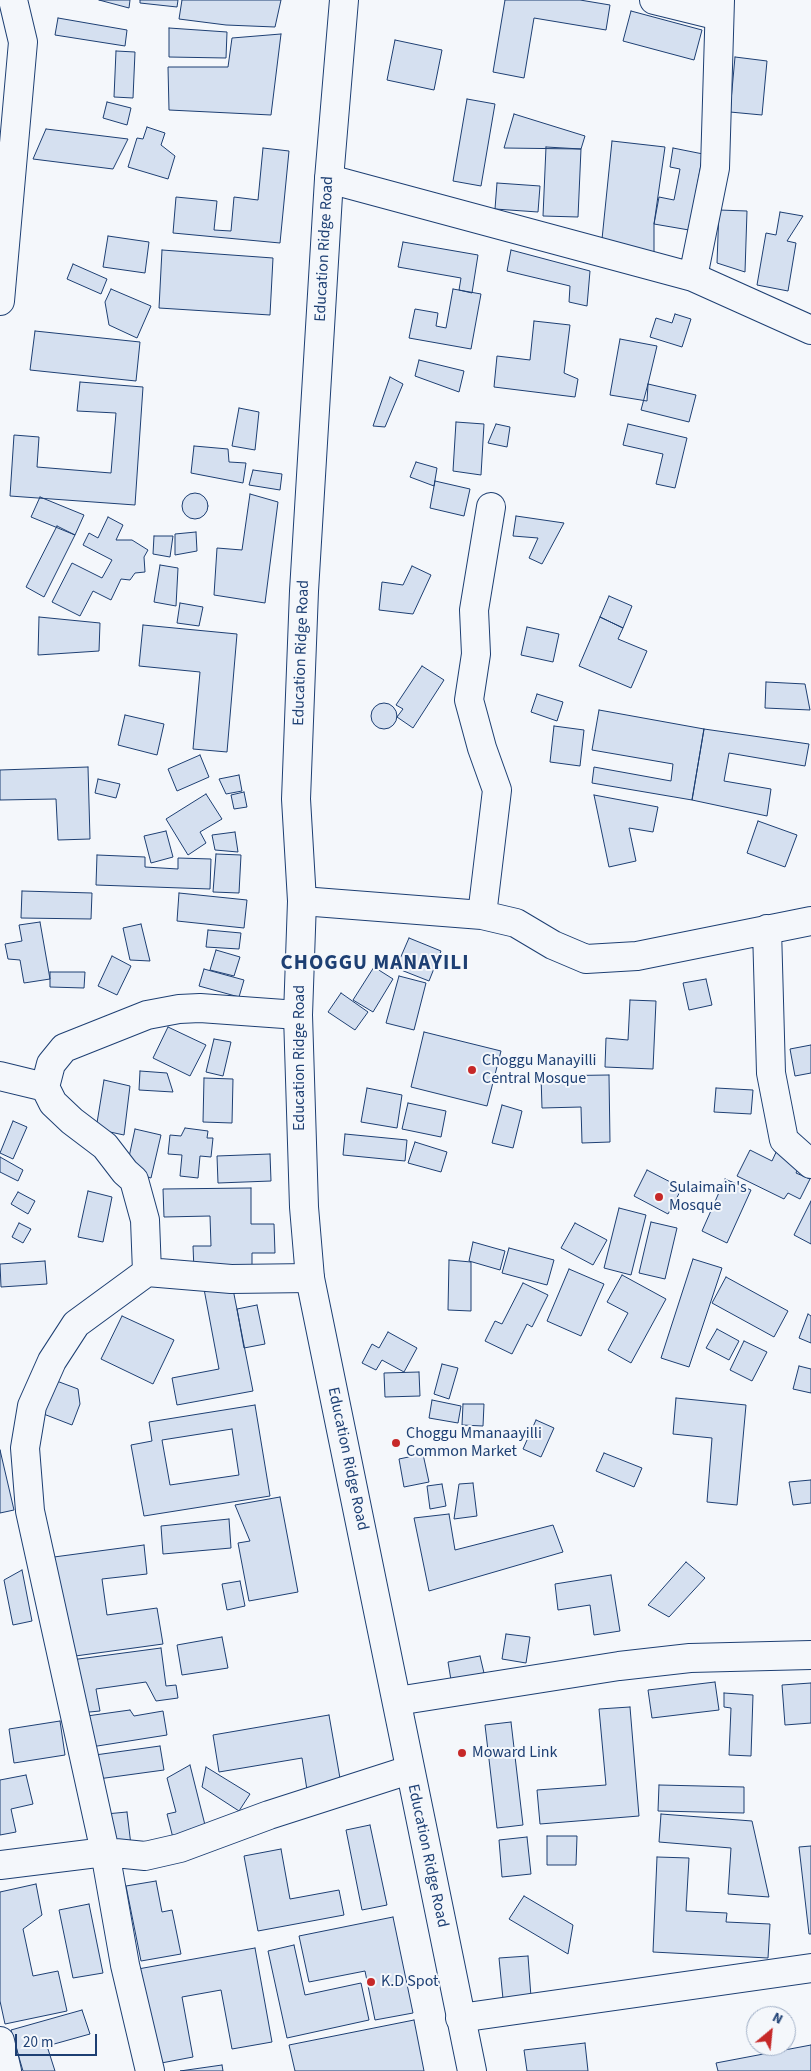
<!DOCTYPE html>
<html>
<head>
<meta charset="utf-8">
<style>
  body { margin:0 }
  #map { position:relative; width:811px; height:2071px; overflow:hidden; background:#f4f7fb; font-family:"Source Sans 3",sans-serif }
  canvas { display:block }
  .north { position:absolute; left:746px; top:2006px; width:50px; height:50px; box-sizing:border-box; background:#f4f7fb; border:1px solid #9eadc5; border-radius:50%; rotate:28deg; font-size:14px; font-weight:700; line-height:20px; text-align:center; color:#1d3f73 }
  .north::after { content:''; display:block; margin:auto; width:18px; height:22px; background:#c62828; clip-path:polygon(50% 0,100% 100%,50% 72%,0 100%) }
  .scale { position:absolute; left:15px; top:2034px; width:82px; height:22px; box-sizing:border-box; border:2px solid #1d3f73; border-top:0; padding-left:6px; font-size:15px; line-height:18px; white-space:nowrap; color:#1d3f73; -webkit-text-stroke:4px #f4f7fb; paint-order:stroke }
</style>
</head>
<body>
<div id="map">
<canvas width="811" height="2071"></canvas>
<div class="north">N</div>
<div class="scale">20 m</div>
</div>
<script>
const ctx = document.querySelector('canvas').getContext('2d');
ctx.lineJoin = 'round';
function paint(path, color) {
  ctx.fillStyle = color;
  ctx.fill(path, 'evenodd');
}
function poly(rows) {
  const path = new Path2D();
  for (const r of rows) {
    if (r.length === 3) {
      path.moveTo(r[0] + r[2], r[1]);
      path.arc(r[0], r[1], r[2], 0, 2 * Math.PI);
      continue;
    }
    path.moveTo(r[0], r[1]);
    for (let i = 2; i < r.length; i += 2) path.lineTo(r[i], r[i + 1]);
  }
  return path;
}
function trace(path, color, width, dash) {
  ctx.strokeStyle = color;
  ctx.lineWidth = width;
  ctx.lineCap = dash ? 'butt' : 'round';
  ctx.setLineDash(dash || []);
  ctx.stroke(path);
}
function label(font, color, halo, rows, align = 'center') {
  ctx.font = font + ' "Source Sans 3",sans-serif';
  ctx.lineWidth = 4;
  ctx.setLineDash([]);
  ctx.textBaseline = 'middle';
  ctx.strokeStyle = halo;
  ctx.fillStyle = color;
  for (const [text, x, y, turn = 0] of rows) {
    ctx.save();
    ctx.translate(x, y);
    ctx.rotate((+turn || 0) * Math.PI / 180);
    ctx.textAlign = isNaN(turn) ? turn : align;
    if (halo) ctx.strokeText(text, 0, 0);
    ctx.fillText(text, 0, 0);
    ctx.restore();
  }
}
const building = poly([
  [99,0,130,0,129,8,99,0],
  [140,0,178,0,177,7,140,3,140,0],
  [182,0,281,0,275,27,226,25,179,19,182,0],
  [505,0,580,0,610,5,606,30,534,18,524,78,493,72,505,0],
  [631,11,702,30,694,60,623,41,631,11],
  [58,18,127,30,125,46,55,35,58,18],
  [169,28,227,32,226,58,169,57,169,28],
  [281,34,271,115,169,110,168,67,228,67,232,38,281,34],
  [395,40,442,50,434,90,387,80,395,40],
  [116,51,135,52,133,98,114,97,116,51],
  [735,57,767,61,762,115,730,112,735,57],
  [467,99,495,104,481,186,453,181,467,99],
  [107,102,131,108,127,125,103,118,107,102],
  [514,114,585,136,581,149,504,148,514,114],
  [147,127,165,133,161,145,175,156,168,179,128,167,137,138,143,139,147,127],
  [46,129,128,139,113,169,33,159,46,129],
  [612,141,665,147,654,224,654,255,601,249,612,141],
  [546,147,581,149,578,217,543,216,546,147],
  [263,148,289,151,280,243,173,233,176,197,217,201,214,230,231,231,234,197,258,200,263,148],
  [673,148,703,154,689,230,654,224,659,197,674,200,680,169,670,167,673,148],
  [497,183,540,186,538,212,495,209,497,183],
  [719,210,747,211,745,272,717,263,719,210],
  [780,212,803,216,787,241,796,243,788,291,757,285,766,233,776,235,780,212],
  [108,236,149,242,145,273,103,267,108,236],
  [403,242,478,255,472,293,459,290,461,278,398,267,403,242],
  [162,250,273,258,270,315,159,308,162,250],
  [511,250,590,271,587,306,569,302,570,286,507,271,511,250],
  [73,264,107,279,101,294,67,279,73,264],
  [111,289,151,306,137,338,109,325,105,302,111,289],
  [453,289,481,294,471,349,409,338,415,309,438,313,436,326,446,328,453,289],
  [675,314,691,319,682,347,650,337,656,318,672,323,675,314],
  [534,321,570,325,564,373,578,379,575,397,494,387,497,356,530,360,534,321],
  [35,331,140,342,136,381,30,370,35,331],
  [620,339,657,346,648,384,647,401,610,395,620,339],
  [419,360,464,371,459,392,415,376,419,360],
  [390,377,403,384,385,427,373,426,390,377],
  [80,382,143,387,135,505,10,496,14,435,39,437,37,467,111,473,116,413,77,411,80,382],
  [648,384,696,395,689,422,641,410,648,384],
  [239,408,259,412,255,450,232,446,239,408],
  [456,422,484,424,481,475,453,471,456,422],
  [496,424,510,427,507,447,488,443,496,424],
  [628,424,687,438,675,488,656,484,663,454,623,445,628,424],
  [194,446,228,449,229,462,246,463,243,483,191,473,194,446],
  [416,462,437,468,434,486,410,477,416,462],
  [253,470,282,474,280,490,249,485,253,470],
  [435,481,470,489,464,516,430,508,435,481],
  [195,506,13],
  [250,494,278,502,265,603,214,595,217,548,242,550,250,494],
  [40,497,84,515,75,535,31,517,40,497],
  [516,516,564,523,542,564,529,558,538,538,513,536,516,516],
  [108,517,123,525,116,540,132,540,148,550,144,557,145,572,135,573,130,580,121,579,111,600,93,591,80,616,52,602,72,563,102,578,112,560,83,545,89,533,98,538,108,517],
  [57,526,75,535,44,597,26,587,57,526],
  [196,532,197,551,175,555,175,534,196,532],
  [154,536,173,536,170,557,153,554,154,536],
  [160,565,178,568,176,606,154,602,160,565],
  [412,566,431,575,413,614,379,610,382,582,403,585,412,566],
  [609,596,632,606,623,628,600,617,609,596],
  [180,603,203,607,199,626,177,623,180,603],
  [39,617,100,623,99,651,38,655,39,617],
  [600,617,623,628,618,639,647,651,631,688,579,666,600,617],
  [143,625,237,634,227,752,193,749,200,672,139,666,143,625],
  [527,627,559,634,553,662,521,655,527,627],
  [422,666,444,680,413,728,397,717,403,709,396,705,422,666],
  [766,682,805,684,810,710,765,708,766,682],
  [537,694,563,702,557,721,531,712,537,694],
  [384,716,13],
  [599,710,704,729,692,800,592,783,594,767,671,781,673,764,592,750,599,710],
  [125,715,164,724,157,755,118,745,125,715],
  [554,726,584,730,580,766,550,762,554,726],
  [704,729,809,744,805,766,729,753,724,781,771,789,767,816,692,800,704,729],
  [200,755,209,777,177,791,168,769,200,755],
  [88,767,90,839,58,840,56,799,0,800,0,770,88,767],
  [239,775,242,791,226,794,219,779,239,775],
  [98,779,120,784,116,798,95,793,98,779],
  [244,792,247,807,234,809,231,795,244,792],
  [206,794,222,819,200,832,206,843,188,855,166,819,206,794],
  [594,795,658,807,653,832,629,828,636,861,609,867,594,795],
  [758,821,797,835,785,867,747,853,758,821],
  [166,831,173,857,151,863,144,836,166,831],
  [235,832,238,852,215,850,212,835,235,832],
  [216,854,241,855,239,893,213,892,216,854],
  [97,855,145,857,145,867,178,869,178,858,211,859,210,889,96,885,97,855],
  [22,891,92,893,91,919,21,918,22,891],
  [179,893,247,900,244,928,177,921,179,893],
  [40,922,50,979,24,983,20,960,8,959,5,944,22,941,19,925,40,922],
  [141,924,150,961,130,960,123,928,141,924],
  [208,930,241,933,239,949,206,947,208,930],
  [409,938,441,951,429,981,396,968,409,938],
  [216,950,240,957,234,976,210,970,216,950],
  [112,956,131,966,117,995,98,986,112,956],
  [374,967,393,979,373,1012,353,1000,374,967],
  [204,969,244,980,239,997,199,986,204,969],
  [50,972,85,972,84,988,50,987,50,972],
  [399,976,426,983,414,1030,386,1023,399,976],
  [706,979,712,1005,689,1010,683,983,706,979],
  [341,993,368,1012,355,1030,328,1012,341,993],
  [630,1000,656,1001,653,1069,605,1067,606,1038,628,1040,630,1000],
  [168,1027,206,1045,190,1076,153,1058,168,1027],
  [424,1032,501,1051,487,1106,411,1087,424,1032],
  [214,1039,231,1042,223,1076,206,1072,214,1039],
  [811,1045,811,1073,795,1076,790,1049,811,1045],
  [140,1071,167,1073,173,1092,139,1090,140,1071],
  [609,1075,610,1142,582,1143,581,1107,542,1108,541,1076,609,1075],
  [204,1078,233,1079,232,1123,203,1122,204,1078],
  [104,1080,130,1086,124,1135,96,1129,104,1080],
  [367,1088,402,1095,397,1128,361,1122,367,1088],
  [716,1088,753,1090,751,1114,714,1112,716,1088],
  [408,1103,446,1111,441,1137,402,1129,408,1103],
  [502,1105,522,1111,513,1148,492,1143,502,1105],
  [13,1121,27,1127,13,1159,0,1153,13,1121],
  [185,1128,208,1131,207,1138,213,1138,211,1157,200,1156,198,1178,180,1176,182,1155,168,1154,170,1135,181,1136,185,1128],
  [135,1129,161,1135,151,1178,126,1171,135,1129],
  [345,1134,407,1140,405,1161,343,1155,345,1134],
  [415,1142,447,1152,441,1172,408,1163,415,1142],
  [778,1148,802,1160,796,1173,810,1179,800,1199,788,1193,784,1199,737,1176,750,1150,772,1161,778,1148],
  [270,1154,271,1181,218,1183,217,1156,270,1154],
  [0,1157,23,1170,18,1181,0,1172,0,1157],
  [647,1170,682,1188,668,1214,634,1196,647,1170],
  [725,1179,751,1190,727,1243,702,1231,725,1179],
  [251,1188,251,1224,274,1224,275,1253,252,1253,252,1269,194,1270,193,1246,211,1246,210,1216,164,1217,163,1189,251,1188],
  [88,1191,112,1197,103,1242,78,1237,88,1191],
  [18,1192,35,1201,28,1214,11,1204,18,1192],
  [811,1201,811,1244,794,1235,811,1201],
  [619,1208,646,1215,631,1275,604,1268,619,1208],
  [651,1222,677,1228,665,1279,639,1273,651,1222],
  [19,1223,31,1229,23,1243,12,1237,19,1223],
  [575,1223,607,1240,593,1265,561,1248,575,1223],
  [473,1242,505,1251,500,1270,469,1261,473,1242],
  [509,1248,554,1260,547,1285,502,1273,509,1248],
  [693,1259,722,1268,689,1367,661,1358,693,1259],
  [449,1260,471,1262,471,1311,448,1310,449,1260],
  [45,1261,47,1284,1,1287,0,1264,45,1261],
  [569,1269,604,1284,581,1336,547,1321,569,1269],
  [622,1275,666,1299,631,1363,608,1350,628,1313,607,1302,622,1275],
  [726,1277,788,1311,774,1337,712,1303,726,1277],
  [523,1283,548,1295,532,1327,527,1324,512,1354,485,1341,495,1321,502,1324,523,1283],
  [232,1284,253,1391,177,1405,172,1378,219,1369,204,1289,232,1284],
  [257,1305,265,1344,244,1348,237,1309,257,1305],
  [808,1314,811,1316,811,1343,799,1338,808,1314],
  [122,1316,174,1340,153,1384,101,1359,122,1316],
  [717,1329,739,1341,729,1360,706,1348,717,1329],
  [388,1332,417,1348,404,1372,382,1360,376,1370,362,1363,372,1344,379,1348,388,1332],
  [744,1341,767,1352,752,1381,730,1370,744,1341],
  [442,1364,458,1368,449,1399,434,1394,442,1364],
  [799,1366,811,1369,811,1393,793,1389,799,1366],
  [419,1372,420,1396,385,1397,384,1373,419,1372],
  [54,1380,78,1389,80,1404,72,1425,41,1413,54,1380],
  [676,1398,746,1405,737,1505,707,1502,712,1438,673,1434,676,1398],
  [432,1400,461,1406,458,1423,429,1418,432,1400],
  [463,1404,484,1404,483,1426,462,1425,463,1404],
  [255,1405,270,1496,144,1516,131,1445,152,1441,149,1422,255,1405],
  [232,1429,239,1475,170,1485,162,1440,232,1429],
  [536,1420,554,1428,541,1457,523,1449,536,1420],
  [0,1450,14,1510,0,1513,0,1450],
  [604,1453,642,1468,634,1487,596,1471,604,1453],
  [423,1454,429,1482,404,1487,399,1459,423,1454],
  [811,1480,811,1503,793,1505,789,1482,811,1480],
  [473,1483,477,1516,454,1519,459,1484,473,1483],
  [442,1484,446,1506,430,1509,427,1486,442,1484],
  [280,1497,298,1592,249,1601,238,1543,250,1541,235,1505,280,1497],
  [449,1514,455,1550,553,1525,563,1552,429,1591,414,1518,449,1514],
  [229,1519,231,1548,163,1554,161,1526,229,1519],
  [144,1545,147,1574,102,1579,107,1615,157,1608,163,1644,68,1657,54,1557,144,1545],
  [686,1562,705,1578,669,1617,648,1605,686,1562],
  [22,1570,32,1621,13,1625,4,1580,22,1570],
  [611,1575,620,1631,594,1635,590,1605,558,1610,555,1584,611,1575],
  [240,1581,245,1606,227,1610,222,1584,240,1581],
  [506,1634,530,1637,526,1663,502,1659,506,1634],
  [222,1637,228,1668,182,1675,177,1645,222,1637],
  [161,1648,166,1686,176,1685,178,1698,156,1701,146,1682,96,1689,100,1711,79,1713,71,1660,161,1648],
  [480,1656,484,1673,451,1680,448,1662,480,1656],
  [715,1682,719,1710,652,1718,648,1690,715,1682],
  [811,1683,811,1723,785,1725,782,1685,811,1683],
  [724,1693,753,1695,751,1756,729,1755,731,1708,724,1707,724,1693],
  [630,1707,639,1816,540,1824,537,1790,606,1785,599,1709,630,1707],
  [130,1710,134,1716,163,1711,167,1735,91,1747,87,1716,130,1710],
  [329,1715,341,1784,307,1790,302,1758,219,1772,213,1735,329,1715],
  [60,1721,65,1755,14,1763,9,1729,60,1721],
  [511,1722,523,1825,497,1828,485,1725,511,1722],
  [160,1746,164,1770,98,1779,95,1755,160,1746],
  [190,1765,206,1829,173,1838,167,1814,176,1812,167,1778,190,1765],
  [206,1767,250,1794,239,1811,202,1787,206,1767],
  [26,1775,33,1804,11,1809,16,1832,0,1835,0,1780,26,1775],
  [659,1785,744,1787,744,1813,658,1811,659,1785],
  [127,1812,131,1845,109,1847,106,1814,127,1812],
  [661,1814,752,1821,769,1897,728,1894,731,1848,659,1842,661,1814],
  [370,1825,387,1905,362,1910,346,1830,370,1825],
  [547,1836,577,1836,576,1865,547,1865,547,1836],
  [527,1837,531,1874,502,1877,499,1840,527,1837],
  [811,1846,811,1934,809,1934,799,1847,811,1846],
  [281,1849,290,1899,339,1890,344,1915,258,1931,244,1856,281,1849],
  [657,1857,689,1858,686,1911,727,1913,726,1922,770,1924,768,1958,653,1952,657,1857],
  [156,1881,162,1912,172,1910,181,1954,141,1961,126,1886,156,1881],
  [36,1884,42,1915,23,1929,33,1976,58,1971,67,2011,5,2024,0,2001,0,1892,36,1884],
  [524,1896,573,1925,568,1954,509,1919,524,1896],
  [89,1904,103,1973,73,1978,59,1910,89,1904],
  [393,1917,413,2013,375,2020,365,1971,309,1982,299,1936,393,1917],
  [294,1945,305,1995,361,1983,369,2020,287,2038,268,1951,294,1945],
  [255,1948,272,2042,232,2049,221,1990,182,1997,193,2057,156,2064,138,1969,255,1948],
  [528,1956,531,1997,503,1999,499,1958,528,1956],
  [82,2010,90,2034,47,2046,55,2071,23,2071,11,2030,82,2010],
  [414,2020,424,2071,295,2071,289,2045,414,2020],
  [585,2043,588,2071,527,2071,524,2050,585,2043],
  [811,2045,811,2071,718,2071,716,2063,811,2045],
  [222,2065,223,2071,180,2071,222,2065]
]);
paint(building, '#d5e0f0');
trace(building, '#1d3f73', 1);
const minor = poly([
  [654,0,719,16],
  [329,179,693,277,811,330],
  [693,277,715,168,720,0],
  [0,301,23,42,13,0],
  [302,901,482,915,516,923,553,945,586,959,637,956,811,921],
  [482,915,497,790,482,748,469,700,476,654,474,610,491,507],
  [767,929,771,1073,784,1140,811,1164],
  [0,1076,45,1087,53,1103,72,1121,105,1146,125,1172,134,1180,145,1220,147,1272,231,1279,310,1278],
  [45,1087,51,1064,64,1048,147,1015,179,1009,200,1008,298,1015],
  [147,1272,76,1324,52,1361,32,1406,25,1448,30,1511,105,1852,125,1965,150,2071],
  [397,1701,619,1666,690,1658,811,1655],
  [0,1865,105,1852,145,1856,180,1848,269,1815,409,1770],
  [460,2018,811,1968],
  [0,2041,7,2071]
]);
const major = poly([
  [344,0,329,179,304,591,296,799,302,901,298,1015,304,1207,310,1278,472,2071]
]);
trace(minor, '#1d3f73', 30);
trace(major, '#1d3f73', 30);
trace(minor, '#f4f7fb', 28);
trace(major, '#f4f7fb', 28);
for (const [x, y, r, color] of [
  [472,1070,5,"#c62828"],
  [659,1197,5,"#c62828"],
  [396,1443,5,"#c62828"],
  [462,1753,5,"#c62828"],
  [371,1982,5,"#c62828"]
]) {
  const dot = new Path2D();
  dot.arc(x, y, r, 0, 2 * Math.PI);
  ctx.fillStyle = color;
  ctx.fill(dot);
  trace(dot, '#f4f7fb', 2);
}
label('16px', '#1d3f73', '#f4f7fb', [
  ["Education Ridge Road",325,249,-87],
  ["Education Ridge Road",302,653,-88],
  ["Education Ridge Road",300,1058,-90],
  ["Education Ridge Road",347,1459,78],
  ["Education Ridge Road",427,1856,78]
]);
label('16px', '#1d3f73', '#f4f7fb', [
  ["Choggu Manayilli",482,1061],
  ["Central Mosque",482,1079],
  ["Sulaimain's",669,1188],
  ["Mosque",669,1206],
  ["Choggu Mmanaayilli",406,1434],
  ["Common Market",406,1452],
  ["Moward Link",472,1753],
  ["K.D Spot",381,1982]
], 'left');
ctx.letterSpacing = '1px';
label('bold 21px', '#1d3f73', '#f4f7fb', [
  ["CHOGGU MANAYILI",375,964]
]);
ctx.letterSpacing = '0px';
</script>
</body>
</html>
